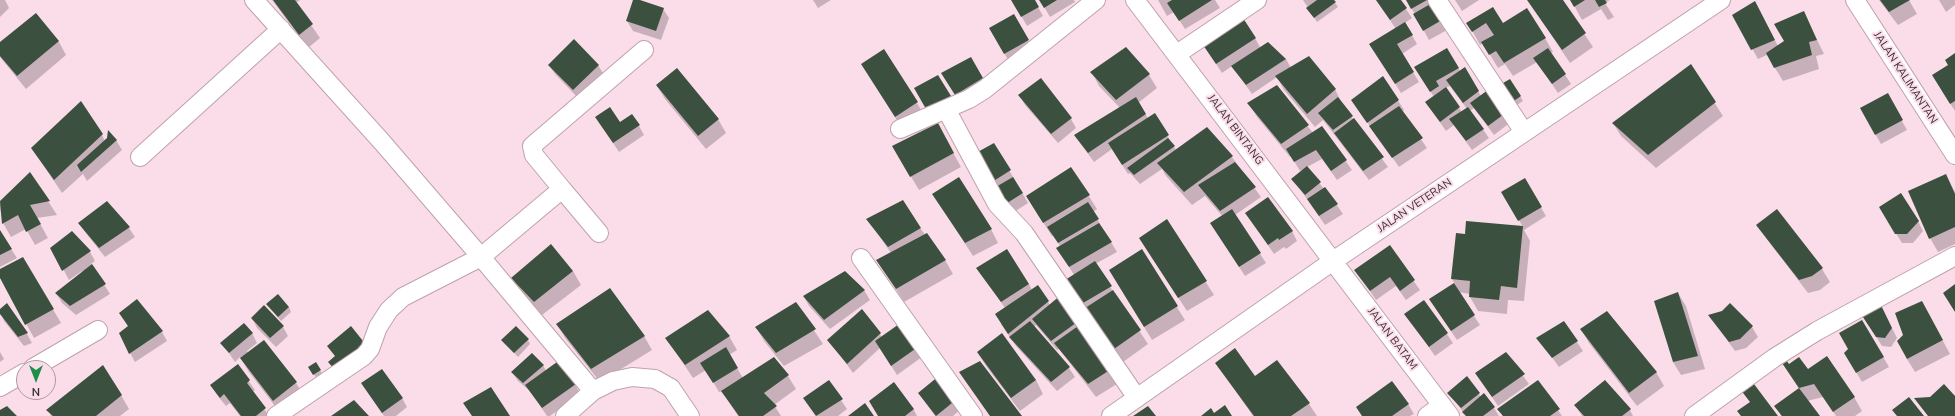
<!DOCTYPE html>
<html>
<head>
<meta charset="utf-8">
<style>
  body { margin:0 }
  #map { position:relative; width:1955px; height:416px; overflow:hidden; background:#fbdde9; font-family:"Nunito Sans",sans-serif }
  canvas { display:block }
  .north { position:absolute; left:16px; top:360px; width:40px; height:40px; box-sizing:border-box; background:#fbdde9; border:1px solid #ad97a0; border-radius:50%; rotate:180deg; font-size:11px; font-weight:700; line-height:16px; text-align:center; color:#392e32 }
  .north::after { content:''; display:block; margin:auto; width:14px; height:18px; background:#1d8f49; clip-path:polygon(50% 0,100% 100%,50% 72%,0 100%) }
</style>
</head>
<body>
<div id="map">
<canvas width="1955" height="416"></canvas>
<div class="north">N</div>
</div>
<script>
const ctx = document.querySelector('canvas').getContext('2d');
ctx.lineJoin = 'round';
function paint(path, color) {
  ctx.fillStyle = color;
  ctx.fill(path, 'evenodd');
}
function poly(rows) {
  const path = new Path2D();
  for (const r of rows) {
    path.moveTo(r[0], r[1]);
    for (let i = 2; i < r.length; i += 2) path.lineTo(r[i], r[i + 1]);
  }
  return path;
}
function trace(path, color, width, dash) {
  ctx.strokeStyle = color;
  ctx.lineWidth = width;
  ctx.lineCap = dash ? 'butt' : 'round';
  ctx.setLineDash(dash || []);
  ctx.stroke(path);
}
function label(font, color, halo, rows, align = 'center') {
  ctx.font = font + ' "Nunito Sans",sans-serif';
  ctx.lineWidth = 4;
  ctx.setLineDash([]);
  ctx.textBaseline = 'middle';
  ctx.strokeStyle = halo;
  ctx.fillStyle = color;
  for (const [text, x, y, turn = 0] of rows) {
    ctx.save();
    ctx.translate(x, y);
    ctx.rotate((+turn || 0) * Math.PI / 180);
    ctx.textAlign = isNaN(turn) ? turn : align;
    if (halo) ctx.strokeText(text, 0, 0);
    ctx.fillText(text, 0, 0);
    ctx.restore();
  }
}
paint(poly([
  [0,0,5,0,9,8,0,17],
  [272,0,300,0,296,3,320,38,308,48],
  [634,0,663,9,669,18,661,40,633,31,627,21],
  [813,0,831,0,818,8],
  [1012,0,1034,0,1043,16,1027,26],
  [1040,0,1074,0,1075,2,1050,17],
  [1158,0,1215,0,1220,8,1185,29,1174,12,1167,16],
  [1303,0,1333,0,1338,7,1317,22],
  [1376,0,1400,0,1412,18,1405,23,1417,44,1402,54,1419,82,1401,93,1376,53,1396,29],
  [1407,0,1427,0,1447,30,1429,40],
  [1455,0,1479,0,1462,11],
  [1528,0,1562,0,1593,47,1570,63],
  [1571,0,1610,0,1605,3,1614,17,1608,20,1601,9,1582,20],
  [1879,0,1909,0,1917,14,1898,25],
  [1939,0,1955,0,1955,5,1946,12],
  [1492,8,1502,24,1545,38,1553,52,1551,53,1571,84,1558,93,1537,62,1513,76,1505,64,1498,68,1483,43,1480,45,1468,23],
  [1760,12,1778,46,1785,41,1804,13,1824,54,1816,56,1819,69,1783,81,1767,55,1758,59,1733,15],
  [35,14,59,42,66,55,26,89,0,57,0,44],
  [1013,16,1033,50,1010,63,990,29],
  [1255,38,1260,47,1286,59,1291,68,1335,89,1342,104,1388,167,1369,180,1323,120,1315,127,1284,90,1277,77,1252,94,1232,66,1222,73,1204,45],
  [1447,49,1460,71,1464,69,1481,96,1511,122,1494,135,1474,108,1470,111,1489,138,1472,150,1454,125,1446,131,1432,111,1434,97,1420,76],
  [1450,86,1467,109,1462,112,1445,88],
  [884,50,925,116,903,130,870,77],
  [1955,55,1955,111,1941,89],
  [970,58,988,88,961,104,943,73],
  [549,65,598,65,604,75,579,99,555,74],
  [1691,66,1723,116,1656,168,1621,136,1613,123],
  [1092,72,1149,75,1157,88,1138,103,1148,118,1154,114,1176,150,1207,128,1232,157,1261,197,1235,215,1266,263,1245,276,1217,233,1223,217,1205,196,1192,205,1166,176,1162,169,1140,184,1130,173,1128,174,1112,149,1094,162,1075,136,1120,108,1099,86],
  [1383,77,1404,110,1402,112,1427,148,1399,167,1358,109],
  [657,86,718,119,726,133,706,149,665,99],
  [1276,86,1313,133,1322,128,1352,170,1337,180,1322,159,1307,167,1324,189,1325,188,1343,214,1325,225,1293,179,1304,169,1300,171,1291,156,1290,157,1257,117,1249,104],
  [1497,88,1520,96,1523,101,1511,109],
  [1887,94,1907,130,1881,144,1861,109],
  [1019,95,1071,119,1076,128,1058,143,1025,105],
  [620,123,639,126,644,135,619,152,602,126],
  [102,135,105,141,116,140,122,150,87,181,83,174,62,193,32,148],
  [945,138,961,167,919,190,901,160],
  [994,144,1028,203,1011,214,981,164],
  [1071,168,1097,209,1093,212,1117,252,1095,264,1148,344,1123,362,1072,289,1074,275,1063,257,1060,246,1053,235,1052,236,1035,210],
  [30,173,57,215,37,218,48,238,35,245,26,229,11,237,3,223,0,208,0,203],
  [1946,175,1955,192,1955,244,1938,252,1930,238],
  [1524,179,1546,216,1524,230,1530,241,1524,301,1508,300,1507,314,1478,311,1470,297,1470,294,1458,292,1480,325,1457,340,1436,309,1459,291,1452,279,1466,235,1467,222,1523,227,1502,192],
  [933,194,991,229,998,243,973,256],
  [107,202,129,228,135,237,105,257,85,232,79,223],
  [1885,216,1918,221,1923,231,1913,243,1902,243],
  [868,220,920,228,945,260,953,274,904,302,878,260,891,253],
  [1166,220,1214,295,1187,311,1140,239],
  [1252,222,1292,231,1297,241,1286,249,1284,247,1274,254],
  [1758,225,1822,269,1830,282,1820,290,1808,293,1766,238],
  [0,232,17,258,0,267],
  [72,232,90,252,95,261,91,264,110,294,76,315,62,303,56,293,83,272,82,271,69,280,52,248],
  [1389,246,1420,290,1406,300,1396,286,1376,300,1356,270],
  [1141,250,1185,320,1152,340,1118,284],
  [23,258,61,323,34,338,0,276,0,270],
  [977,268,1029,284,1032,290,1048,302,1050,305,1060,296,1120,382,1096,397,1059,349,1057,350,1036,325,1034,327,1069,368,1075,377,1057,391,1016,346,1001,324,1005,308],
  [573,271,581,285,542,315,520,292,512,278],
  [845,272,864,290,870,300,830,329,809,306,804,297],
  [1678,293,1686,306,1705,369,1681,375,1673,362],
  [1424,301,1453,343,1435,356,1406,315],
  [1922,302,1950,354,1915,372,1907,359],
  [796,303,823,344,784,366,764,341,756,327],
  [7,304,27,334,32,343,24,346,4,321,0,310],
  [1730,304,1752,327,1758,337,1746,348,1735,351,1709,315,1722,312],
  [267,305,289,307,291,312,281,321],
  [1884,312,1897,338,1891,347,1882,346,1866,321],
  [120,313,162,332,167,341,135,362,130,353,128,326],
  [252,318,283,327,288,336,276,347,257,328],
  [1862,321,1889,367,1862,382,1845,353,1849,349],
  [901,323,922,357,897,375,880,348,853,373,829,340,880,334,882,338],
  [1564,323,1583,351,1559,367,1538,338],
  [557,324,644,336,652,350,600,382,565,338],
  [1581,329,1656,372,1664,386,1637,406,1589,343],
  [252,333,257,343,247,351,248,353,296,383,304,396,281,414,249,372,240,357,235,362,222,343],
  [729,336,737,350,729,355,743,378,788,376,796,389,774,405,781,416,738,416,722,391,719,392,706,370,693,378,667,339],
  [502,340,528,340,530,344,518,357],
  [0,352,4,359,0,362],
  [978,353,1036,380,1043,394,1020,411,986,366],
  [1506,353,1529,384,1498,406,1476,373],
  [1277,361,1309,404,1317,416,1253,416,1216,363,1255,378],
  [1781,361,1789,365,1807,370,1854,397,1862,411,1855,416,1836,416,1823,397,1807,401,1818,416,1781,416,1776,406,1799,389],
  [316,364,323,375,317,379,310,368],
  [543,365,546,371,575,384,580,394,550,416,547,416,530,391,518,381,512,372],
  [238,366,255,390,252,392,269,416,240,416,230,403,226,406,217,395,211,386],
  [960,373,1021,416,990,416],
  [1467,378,1481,397,1494,408,1499,416,1466,416,1449,393],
  [828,381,847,409,838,416,816,416,810,407],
  [1538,381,1562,416,1503,416,1499,409],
  [1605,381,1630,410,1633,416,1582,416,1575,405],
  [894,383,914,410,917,416,879,416],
  [362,384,402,398,407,407,396,416,384,416],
  [919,393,956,400,961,409,953,416,935,416],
  [121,395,129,409,120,416,51,416,48,410],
  [1408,404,1414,414,1410,416,1362,416]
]), '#0003');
paint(poly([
  [273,0,295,0,313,24,299,35],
  [633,0,640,0,664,8,656,31,626,21],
  [1011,0,1035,0,1039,7,1021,17],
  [1039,0,1057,0,1044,8],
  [1172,0,1212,0,1179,21,1167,3],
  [1317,0,1334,0,1336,2,1314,18,1306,8],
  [1376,0,1401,0,1407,8,1390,20],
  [1406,0,1427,0,1411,9],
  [1527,0,1563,0,1586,33,1562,50],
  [1570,0,1585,0,1574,7],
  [1595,0,1605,0,1607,3,1599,7],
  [1880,0,1910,0,1889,12],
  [1755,1,1775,40,1751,50,1732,15],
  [1432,3,1442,20,1423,31,1413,14],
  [1493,7,1503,23,1527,8,1546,38,1504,63,1496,51,1489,55,1481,42,1494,35,1486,23,1472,32,1466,23],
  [1804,11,1817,40,1809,42,1812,55,1774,68,1766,53,1784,41,1774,24],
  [36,13,59,41,17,76,0,56,0,42],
  [1014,14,1029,40,1004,54,989,28],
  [1243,18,1256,38,1216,64,1203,45],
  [1405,22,1413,35,1397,44,1414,72,1395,84,1369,44],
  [574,39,599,65,573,90,548,65],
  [1268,42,1286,59,1246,85,1231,66],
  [1126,47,1150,74,1116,100,1090,72],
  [1447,48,1459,68,1436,81,1439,86,1430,92,1414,67],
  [1548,48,1566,74,1552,84,1533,58],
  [884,49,918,102,895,117,861,64],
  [1955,53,1955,101,1950,104,1932,75,1948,65,1945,60],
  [1309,56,1336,89,1307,114,1275,76],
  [971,57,983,78,955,95,941,73],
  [1691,64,1716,102,1648,155,1612,123],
  [1465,67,1479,91,1463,103,1446,80],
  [677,68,719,119,698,136,656,85],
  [938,75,951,96,926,109,914,88],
  [1383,76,1399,100,1367,123,1351,100],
  [1041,78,1072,118,1051,134,1018,95],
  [1510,79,1521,96,1508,105,1496,87],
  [1277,85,1309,125,1281,144,1247,103],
  [1446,87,1460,107,1440,122,1425,102],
  [1492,87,1507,112,1488,126,1470,103],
  [1888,93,1903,120,1875,135,1860,108],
  [1136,97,1146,114,1088,153,1074,135],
  [1338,97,1353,116,1333,130,1318,113],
  [81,101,103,134,54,180,31,148],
  [1399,106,1423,138,1392,158,1369,126],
  [610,107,620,122,632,114,640,125,613,143,595,117],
  [1468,107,1484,129,1466,141,1449,119],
  [1155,113,1169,135,1122,165,1108,143],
  [1354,118,1384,157,1363,171,1334,133],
  [938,123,954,153,910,177,892,146],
  [1322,126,1347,160,1331,171,1316,150,1294,162,1286,149],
  [1207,127,1233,156,1184,192,1157,163],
  [108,130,117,140,81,172,77,165,107,138],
  [1168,138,1175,146,1134,175,1127,168],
  [994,143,1011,170,992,182,974,154],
  [1235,162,1256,187,1220,211,1198,185],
  [1307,166,1321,182,1305,195,1291,179],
  [1071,167,1090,195,1043,223,1026,196],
  [30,172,50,201,30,205,41,224,26,232,18,215,2,224,0,201],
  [1946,174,1955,194,1955,227,1929,239,1908,191],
  [959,177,992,229,965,243,932,194],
  [1013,177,1023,193,1004,205,994,188],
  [1525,178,1542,207,1518,221,1501,192],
  [1325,187,1338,204,1319,216,1307,199],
  [1901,193,1919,221,1907,234,1895,234,1879,207],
  [1268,197,1293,231,1279,240,1278,238,1268,245,1245,213],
  [903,200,921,228,888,247,866,219],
  [107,201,130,227,99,248,78,223],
  [1088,202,1099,219,1058,243,1047,227],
  [1232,209,1261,253,1239,267,1210,223],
  [1777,209,1823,268,1812,276,1799,280,1756,225],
  [1167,219,1207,281,1178,298,1139,238],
  [1466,221,1523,226,1517,288,1501,286,1499,300,1469,297,1470,281,1451,279,1456,233,1465,234],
  [1099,223,1112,242,1069,267,1056,248],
  [0,230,12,249,0,255],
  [72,231,91,251,62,271,50,248],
  [927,233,946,260,896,289,876,260],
  [551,244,573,271,534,302,511,278],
  [1390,245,1415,280,1400,291,1390,277,1370,291,1354,270],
  [1007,249,1029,284,1001,302,976,268],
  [1142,249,1178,306,1144,327,1109,270],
  [23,257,54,309,25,325,0,278,0,269],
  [1095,261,1112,286,1083,303,1065,280],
  [92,264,106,284,70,306,55,293],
  [845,271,865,290,824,320,803,296],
  [1454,283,1475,315,1451,331,1429,299],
  [1955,284,1955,312,1943,293],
  [1038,285,1049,301,1008,334,995,314],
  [610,288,645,336,591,369,556,324],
  [1113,290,1141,330,1114,349,1082,310],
  [1678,292,1698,356,1673,362,1654,301],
  [278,294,289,307,278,317,266,304],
  [1061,295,1080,320,1051,341,1032,319],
  [137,299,163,331,129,354,119,333,128,326,119,313],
  [1424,300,1448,333,1429,347,1404,314],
  [1879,301,1892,328,1885,338,1876,337,1859,311],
  [1922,301,1943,340,1907,359,1897,341,1903,335,1895,313],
  [796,302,816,329,776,353,755,327],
  [7,303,28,333,18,337,0,314,0,309],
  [1730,303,1753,326,1740,339,1729,342,1708,315,1722,311],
  [264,305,284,326,270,338,251,318],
  [862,309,881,333,847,364,827,340],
  [708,310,730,336,685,365,665,338],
  [1607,311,1657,372,1629,393,1580,329],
  [1862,320,1884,357,1856,373,1844,353,1848,349,1839,333],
  [1030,321,1070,367,1051,382,1009,337],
  [1564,321,1578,341,1552,358,1536,338],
  [902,322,918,347,891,366,875,341],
  [244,323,253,333,229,353,220,343],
  [1081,324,1113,368,1088,384,1054,343],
  [351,326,367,346,336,371,328,362,335,356,327,346],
  [516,326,529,339,514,353,501,340],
  [1002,333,1036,380,1011,398,977,352],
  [264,340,297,382,273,401,240,358],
  [726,347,738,368,713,383,700,363],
  [1235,348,1255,376,1277,360,1310,403,1291,416,1254,416,1215,363],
  [1506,352,1525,374,1492,397,1475,373],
  [532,353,544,365,523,383,511,372],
  [1827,356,1855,397,1833,412,1814,384,1799,388,1780,360,1784,357,1789,364,1799,357,1808,369],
  [774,357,789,375,764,393,777,406,763,416,739,416,721,391],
  [980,361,1022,416,990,416,959,372],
  [316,362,321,370,313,375,308,367],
  [557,362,576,384,542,408,525,385],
  [238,364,250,380,247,383,266,408,256,416,241,416,224,394,220,398,210,385],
  [103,365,122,395,96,416,53,416,46,410],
  [382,369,403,398,382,413,361,383],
  [940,375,957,399,936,416,918,393],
  [1467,376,1480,393,1461,408,1447,393],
  [829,380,843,399,816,416,803,398],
  [1538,380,1560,409,1550,416,1503,416,1497,409],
  [1605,380,1631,409,1622,416,1584,416,1574,405],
  [1751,380,1778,416,1741,416,1737,411,1750,402,1740,389],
  [1392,381,1409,404,1392,416,1362,416,1356,407],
  [894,382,914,409,905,416,878,416,869,401],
  [1944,384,1955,396,1955,416,1928,416,1914,398,1930,397],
  [491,387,510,416,472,416,463,403],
  [1799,388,1820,416,1782,416,1774,406],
  [1484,393,1495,407,1483,416,1466,416,1462,412],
  [1909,397,1924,416,1897,416,1892,410],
  [354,400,369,416,331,416],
  [865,403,874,416,848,416],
  [1225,405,1232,416,1201,416,1211,408,1214,413],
  [7,406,17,416,0,416,0,410],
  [1148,406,1156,416,1133,416]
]), '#3c5040');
const minor = poly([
  [254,0,382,142,481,257,593,391],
  [1135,0,1450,416],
  [1437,0,1524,132],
  [1855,0,1955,155],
  [1177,54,1257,0],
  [946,109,997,204,1024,233,1137,398],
  [900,129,969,99,985,89,1096,0],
  [140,157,281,29],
  [562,189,599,233],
  [861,258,973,416],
  [33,368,98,330],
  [0,387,24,373],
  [276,416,364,356,370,349,378,327,389,310,403,297,481,257,562,189,534,155,532,146,644,50],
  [565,416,593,391,613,381,632,377,655,379,671,388,690,416],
  [1111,416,1333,261,1721,0],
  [1427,416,1442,405],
  [1694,416,1774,358,1817,331,1955,256]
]);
trace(minor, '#bea2ad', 20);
trace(minor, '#fff', 18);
label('11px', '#392e32', '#fbdde9', [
  ["JALAN KALIMANTAN",1905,78,57],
  ["JALAN BINTANG",1235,130,53],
  ["JALAN VETERAN",1415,206,-34],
  ["JALAN BATAM",1392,339,53]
]);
</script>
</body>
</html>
